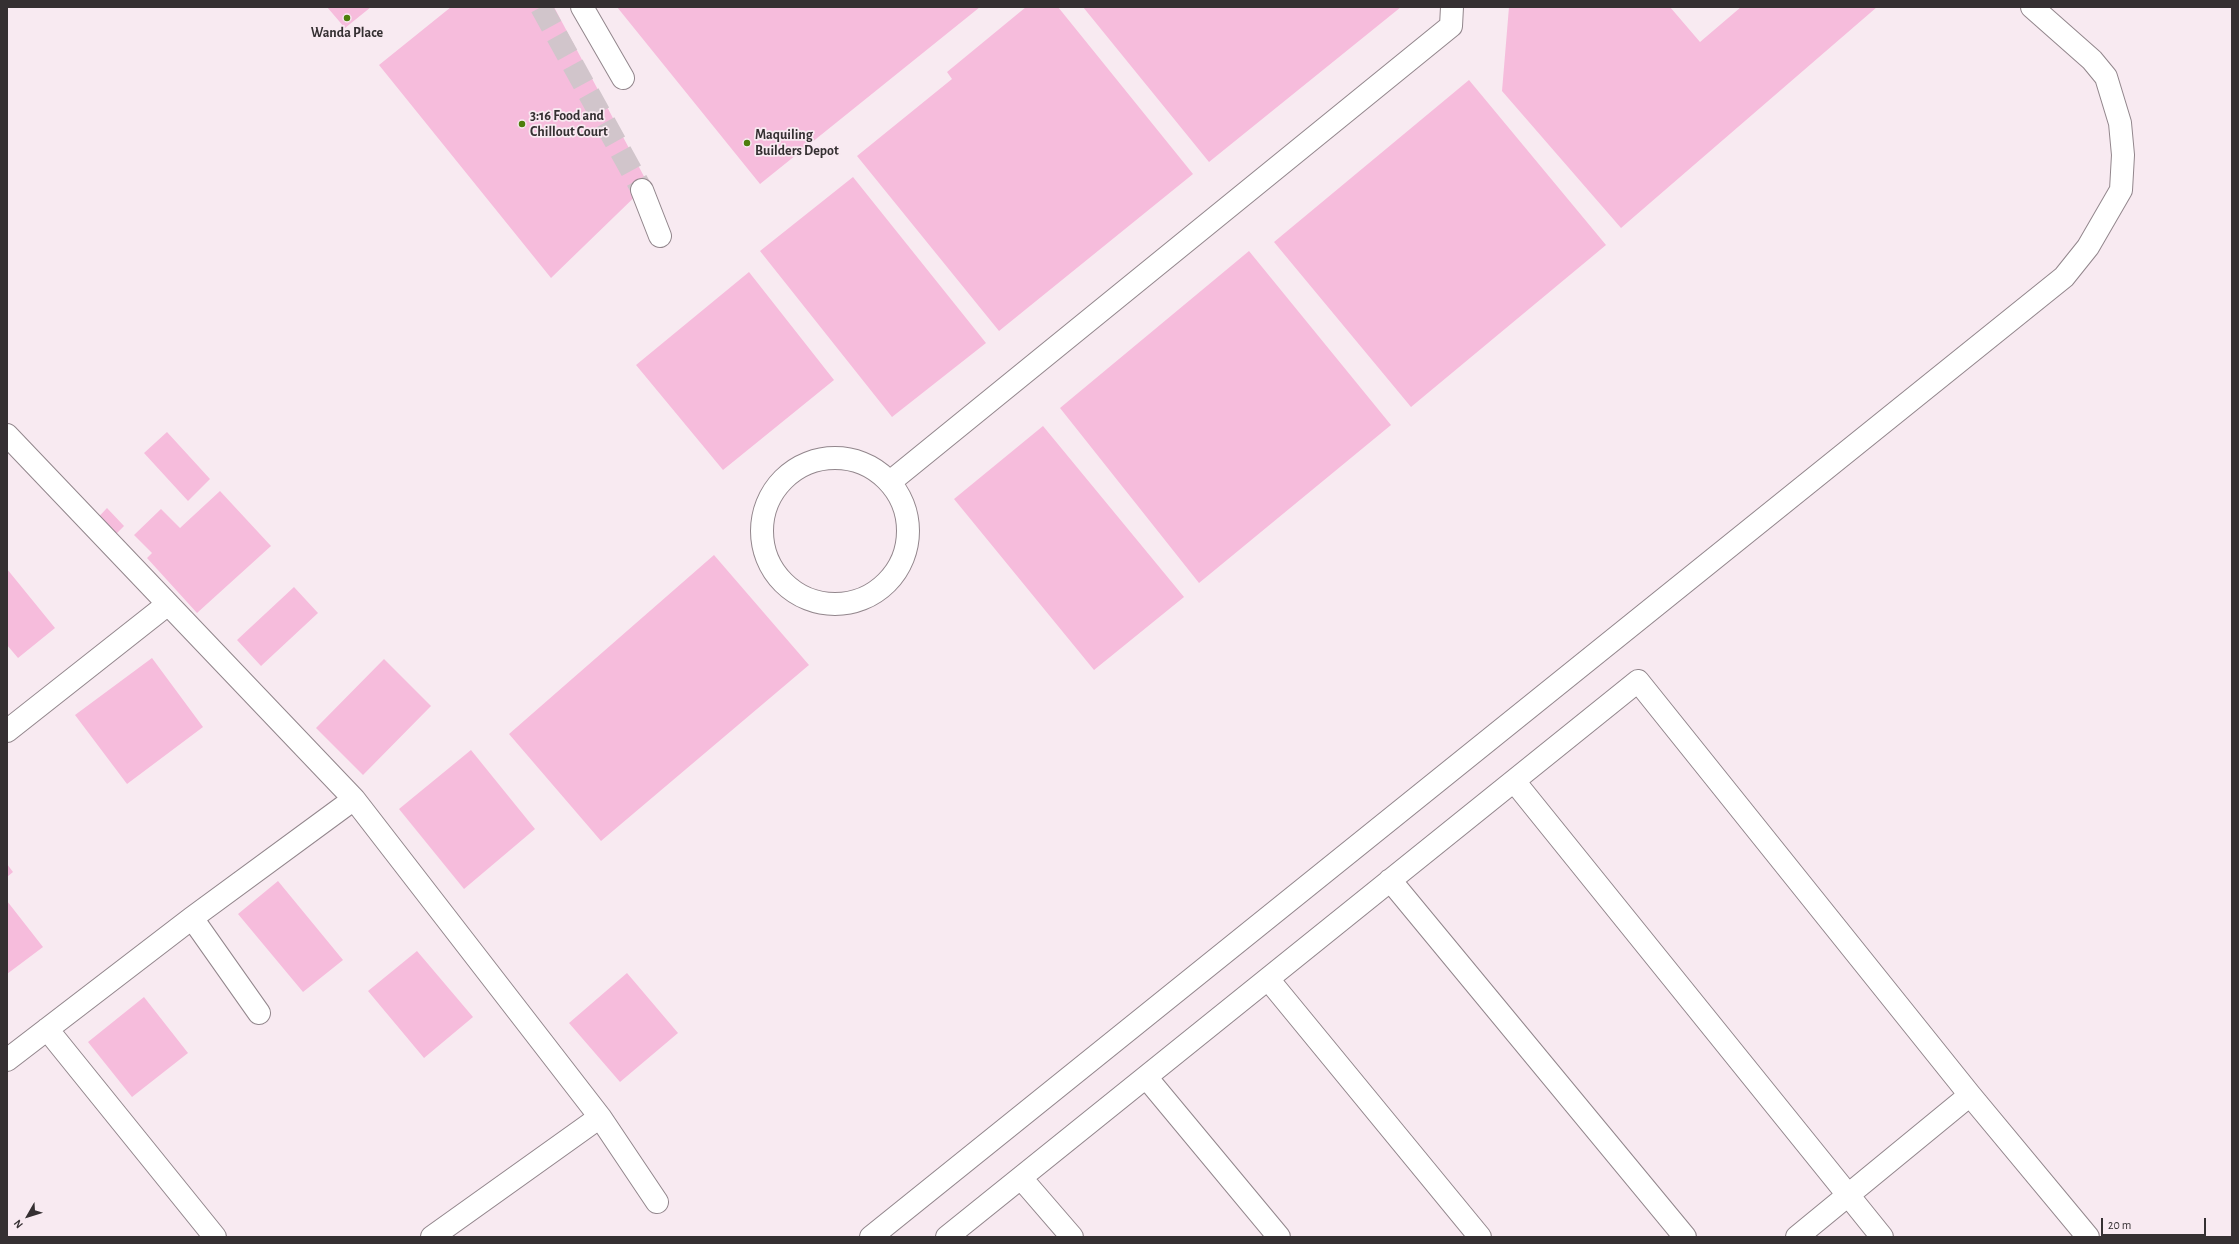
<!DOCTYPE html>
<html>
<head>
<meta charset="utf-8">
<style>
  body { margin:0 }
  #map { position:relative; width:2239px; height:1244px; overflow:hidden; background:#f8eaf1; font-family:"Alegreya Sans",sans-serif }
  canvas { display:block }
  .frame { position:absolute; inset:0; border:8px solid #353032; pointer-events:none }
  .north { position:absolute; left:8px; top:1196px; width:40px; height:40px; -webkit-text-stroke:3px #f8eaf1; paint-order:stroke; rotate:231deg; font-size:11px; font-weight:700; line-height:16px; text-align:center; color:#353032 }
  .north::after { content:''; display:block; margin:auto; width:14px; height:18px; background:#353032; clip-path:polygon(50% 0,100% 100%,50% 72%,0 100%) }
  .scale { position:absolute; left:2101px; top:1218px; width:105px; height:18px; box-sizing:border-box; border:2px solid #353032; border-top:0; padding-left:5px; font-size:12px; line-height:14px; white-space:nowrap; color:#353032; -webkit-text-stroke:3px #f8eaf1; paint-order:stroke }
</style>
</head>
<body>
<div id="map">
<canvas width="2239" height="1244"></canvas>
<div class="frame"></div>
<div class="north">N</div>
<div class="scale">20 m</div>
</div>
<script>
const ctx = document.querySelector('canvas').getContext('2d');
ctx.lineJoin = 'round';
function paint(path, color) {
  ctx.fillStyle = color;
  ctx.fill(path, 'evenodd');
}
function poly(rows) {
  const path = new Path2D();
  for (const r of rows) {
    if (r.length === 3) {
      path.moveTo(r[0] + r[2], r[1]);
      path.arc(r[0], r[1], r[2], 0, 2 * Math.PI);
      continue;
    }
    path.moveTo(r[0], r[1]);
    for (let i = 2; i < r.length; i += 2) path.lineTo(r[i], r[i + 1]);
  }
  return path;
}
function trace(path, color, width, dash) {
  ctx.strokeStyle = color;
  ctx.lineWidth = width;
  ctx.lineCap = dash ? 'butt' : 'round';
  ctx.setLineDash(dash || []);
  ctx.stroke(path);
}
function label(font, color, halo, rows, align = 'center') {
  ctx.font = font + ' "Alegreya Sans",sans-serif';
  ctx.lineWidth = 3.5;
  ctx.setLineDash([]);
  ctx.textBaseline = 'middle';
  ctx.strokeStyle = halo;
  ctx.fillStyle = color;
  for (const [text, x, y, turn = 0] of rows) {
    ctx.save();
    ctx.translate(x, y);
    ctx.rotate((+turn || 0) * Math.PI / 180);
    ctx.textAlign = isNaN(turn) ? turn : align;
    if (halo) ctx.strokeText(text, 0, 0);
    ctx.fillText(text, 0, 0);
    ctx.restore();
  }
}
paint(poly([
  [327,7,371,7,345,28],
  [451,7,554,7,648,184,551,278,379,65],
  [617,7,980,7,760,184],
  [1026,7,1058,7,1193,174,999,331,857,156,952,79,947,72],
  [1083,7,1401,7,1209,162],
  [1509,7,1670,7,1700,42,1741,7,1877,7,1621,228,1502,91],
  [1469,80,1606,245,1411,407,1274,242],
  [853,177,986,343,892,417,760,251],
  [1249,251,1391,425,1199,583,1060,408],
  [749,272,834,380,723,470,636,365],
  [1043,426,1184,597,1094,670,954,499],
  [167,432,210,479,188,501,144,453],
  [220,491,271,546,197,613,147,558,152,553,134,535,161,509,180,528],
  [107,508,124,526,109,541,92,524],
  [714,555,809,665,601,841,509,734],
  [7,569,55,628,18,658,7,645],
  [294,587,318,613,261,666,237,640],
  [152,658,203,727,127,784,75,715],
  [384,659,431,706,363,775,316,728],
  [471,750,535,829,464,889,399,809],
  [7,864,13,872,7,877],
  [278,881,343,960,303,992,238,914],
  [7,901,43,947,7,974],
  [417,951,473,1017,424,1058,368,991],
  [627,973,678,1033,620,1082,569,1023],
  [144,997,188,1053,132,1097,88,1042]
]), '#f6bcdc');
trace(poly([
  [541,7,642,190]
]), '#d1c5cb', 22, [22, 11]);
const minor = poly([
  [582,7,623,78],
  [642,190,660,236],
  [7,435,354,799,600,1117,657,1202],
  [835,531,73],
  [890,482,1451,26,1452,7],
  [7,731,168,604],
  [1514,781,1882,1237],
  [1390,880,1685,1237],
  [192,918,259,1013],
  [1268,979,1480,1237],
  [47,1029,215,1237],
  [7,1060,192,918,354,799],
  [1146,1077,1279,1237],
  [1021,1178,1072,1237],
  [432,1237,600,1117],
  [871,1237,2064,277,2088,247,2121,190,2123,155,2120,123,2106,77,2092,60,2032,7],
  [947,1237,1638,681,1970,1095,2088,1237],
  [1797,1237,1970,1095]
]);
trace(minor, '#92868c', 24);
trace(minor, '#fff', 22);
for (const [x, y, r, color] of [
  [347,18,4,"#4d7e0c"],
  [522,124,4,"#4d7e0c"],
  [747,143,4,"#4d7e0c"]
]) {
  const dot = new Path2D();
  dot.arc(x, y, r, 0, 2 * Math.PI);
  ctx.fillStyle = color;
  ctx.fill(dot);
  trace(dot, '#f8eaf1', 1.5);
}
label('bold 14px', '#353032', '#f8eaf1', [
  ["Wanda Place",347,33,"center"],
  ["3:16 Food and",530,116],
  ["Chillout Court",530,132],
  ["Maquiling",755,135],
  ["Builders Depot",755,151]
], 'left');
</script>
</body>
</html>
